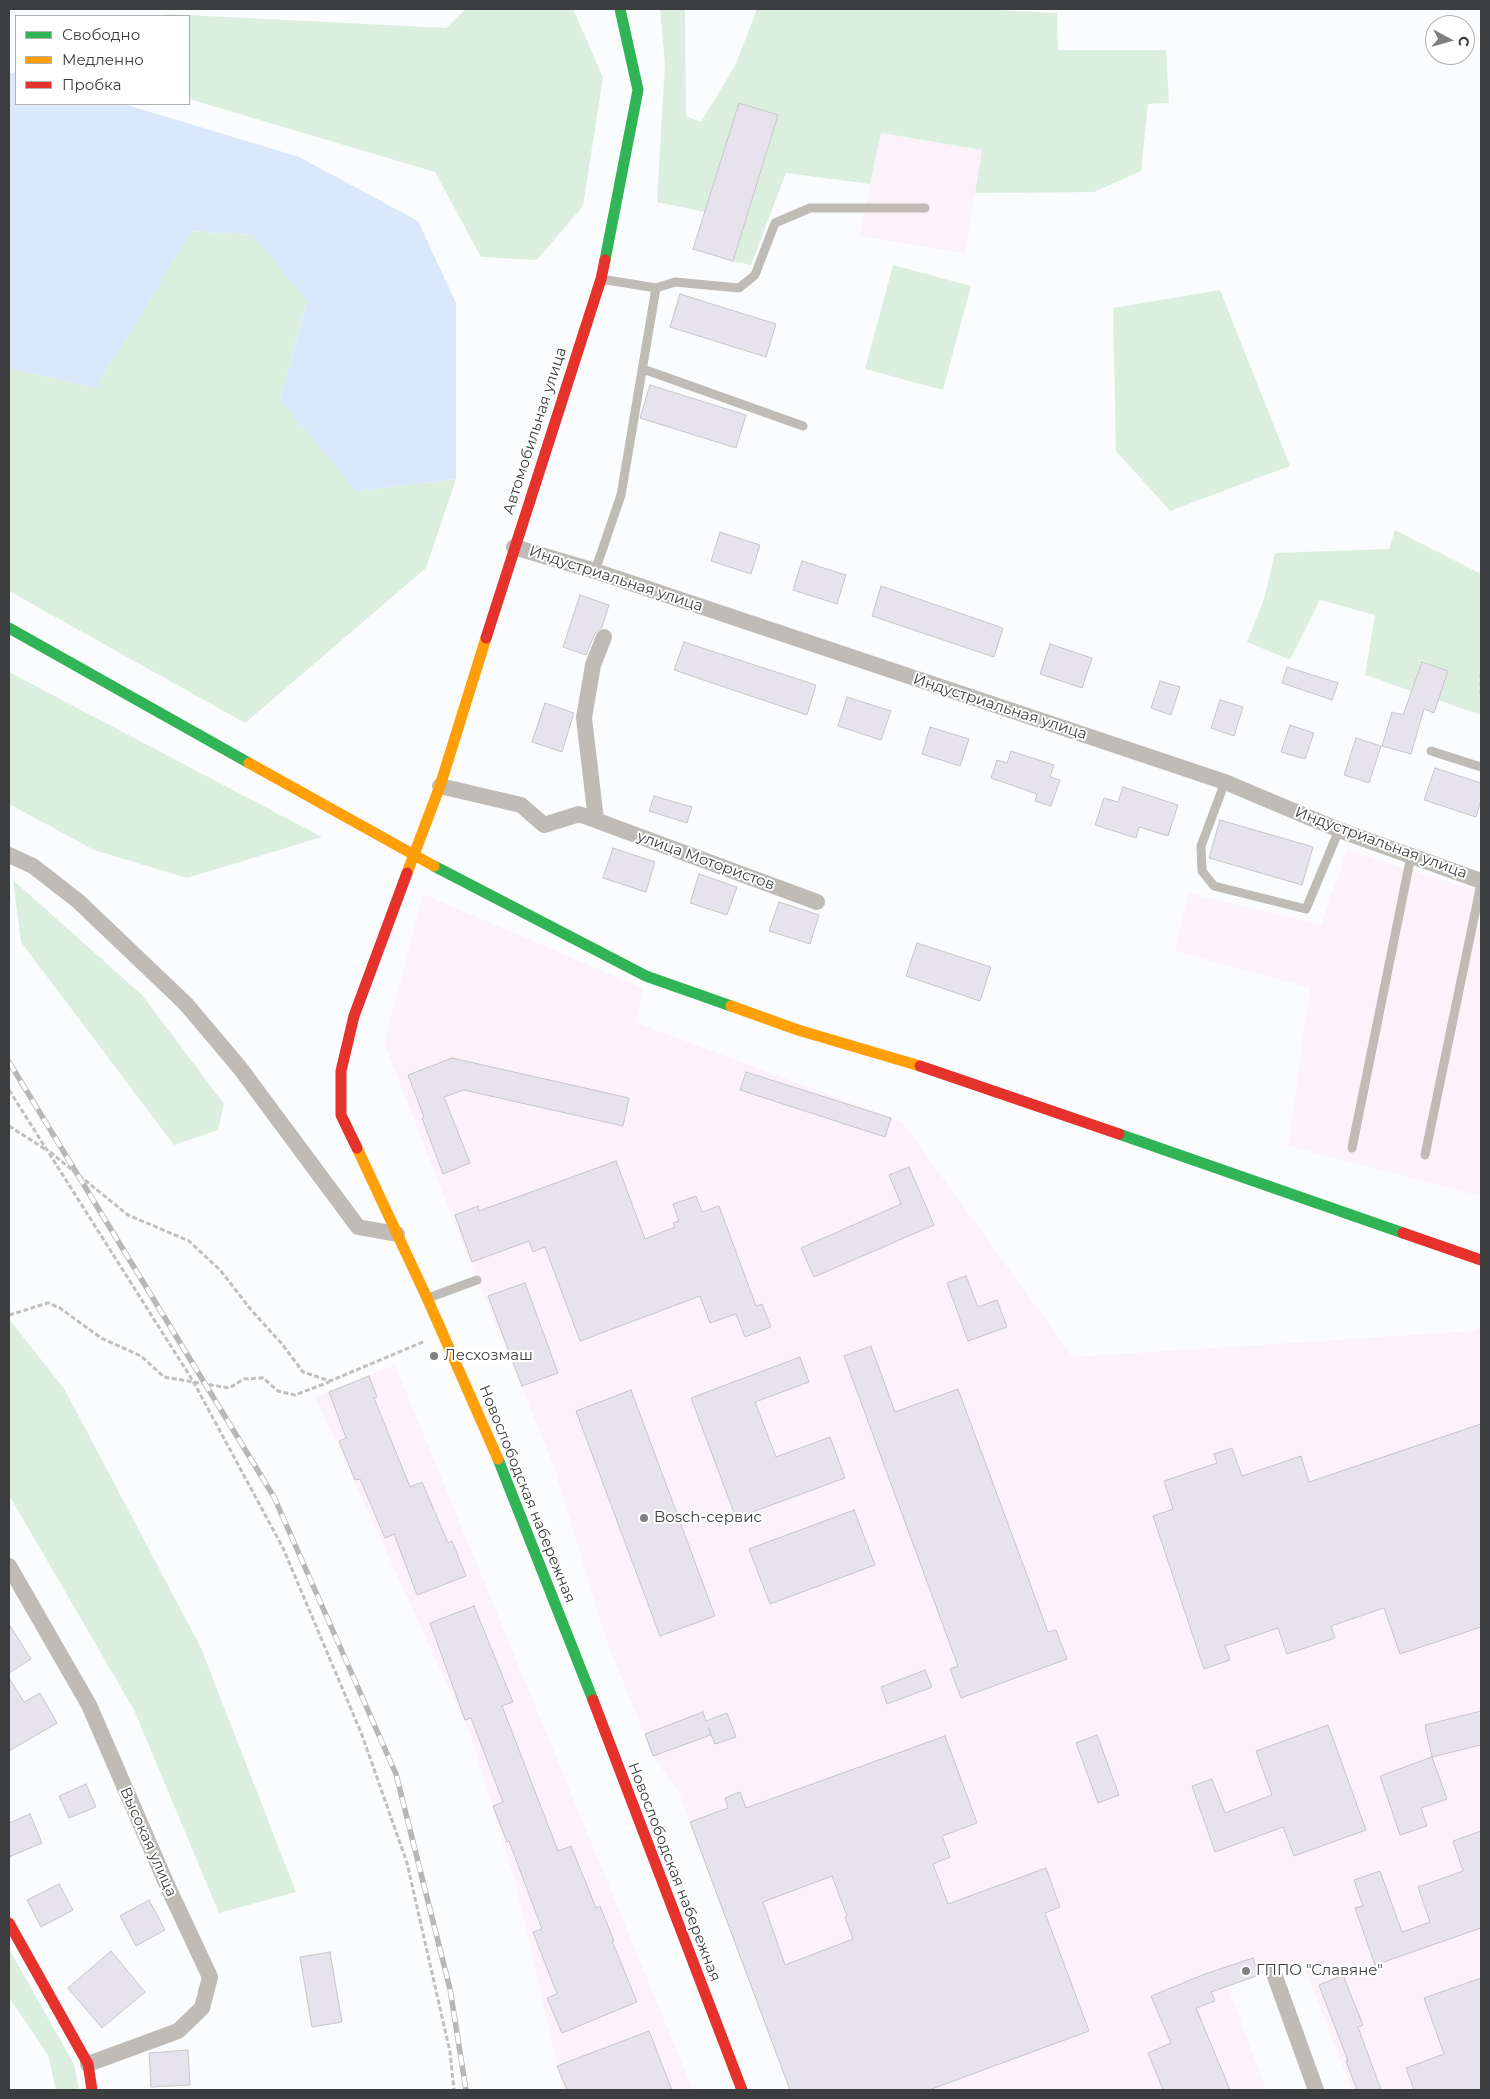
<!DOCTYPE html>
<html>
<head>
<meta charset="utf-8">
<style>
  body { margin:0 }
  #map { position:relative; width:1490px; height:2099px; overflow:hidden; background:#fafcfd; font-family:Montserrat,sans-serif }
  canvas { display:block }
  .frame { position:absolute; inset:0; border:10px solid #3b3d3e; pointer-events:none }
  .legend { position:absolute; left:15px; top:15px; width:175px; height:90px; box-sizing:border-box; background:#fff; border:1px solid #b1b1b2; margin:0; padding:6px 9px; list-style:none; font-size:15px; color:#3b3d3e }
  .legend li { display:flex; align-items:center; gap:10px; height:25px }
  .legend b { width:25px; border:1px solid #b1b1b2 }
  .north { position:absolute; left:1425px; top:15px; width:50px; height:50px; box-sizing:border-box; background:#fff; border:1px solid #b1b1b2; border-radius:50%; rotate:96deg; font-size:14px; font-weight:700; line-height:20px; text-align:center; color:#3b3d3e }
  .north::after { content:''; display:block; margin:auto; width:18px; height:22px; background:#7e8081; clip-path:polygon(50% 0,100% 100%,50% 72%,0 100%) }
</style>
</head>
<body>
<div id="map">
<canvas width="1490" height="2099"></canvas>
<div class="frame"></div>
<ul class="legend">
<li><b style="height:6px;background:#30b455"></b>Свободно</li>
<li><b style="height:6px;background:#ff9f0a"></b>Медленно</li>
<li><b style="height:6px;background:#e5322d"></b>Пробка</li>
</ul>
<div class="north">С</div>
</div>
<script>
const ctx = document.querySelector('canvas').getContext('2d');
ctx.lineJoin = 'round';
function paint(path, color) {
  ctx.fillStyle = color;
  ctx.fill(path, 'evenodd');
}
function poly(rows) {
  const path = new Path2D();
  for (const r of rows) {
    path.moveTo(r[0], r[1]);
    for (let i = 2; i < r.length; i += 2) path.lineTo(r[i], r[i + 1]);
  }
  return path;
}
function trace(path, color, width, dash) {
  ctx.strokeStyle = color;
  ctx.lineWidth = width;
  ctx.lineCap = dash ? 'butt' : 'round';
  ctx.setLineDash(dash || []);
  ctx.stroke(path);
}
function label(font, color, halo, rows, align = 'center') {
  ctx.font = font + ' Montserrat,sans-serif';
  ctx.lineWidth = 4;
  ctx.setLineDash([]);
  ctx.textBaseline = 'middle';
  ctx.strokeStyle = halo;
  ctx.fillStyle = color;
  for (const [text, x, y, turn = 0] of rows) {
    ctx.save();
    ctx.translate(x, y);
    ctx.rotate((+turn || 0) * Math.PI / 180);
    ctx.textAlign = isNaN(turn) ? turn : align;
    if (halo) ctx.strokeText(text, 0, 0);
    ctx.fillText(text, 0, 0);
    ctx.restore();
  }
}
paint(poly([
  [881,133,982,150,965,253,859,236],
  [1347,850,1481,892,1481,1196,1288,1146,1310,988,1175,951,1188,893,1321,925],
  [423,894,643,988,637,1023,902,1122,1073,1357,1474,1331,1481,1326,1481,2090,1352,2090,1302,1961,1228,1986,1266,2090,790,2090,735,1944,745,1940,738,1921,728,1925,680,1795,653,1756,607,1642,552,1461,477,1280,384,1043],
  [395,1365,693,2090,563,2090,516,1885,470,1734,315,1397]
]), '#fcf3fa');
paint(poly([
  [466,9,573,9,603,77,583,206,537,260,481,257,435,172,189,99,189,16,166,16,167,14,446,28],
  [660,9,685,9,686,116,701,122,735,66,757,9,977,9,1057,13,1058,50,1166,50,1169,103,1148,104,1141,171,1094,192,975,193,982,150,881,133,870,184,786,173,751,265,733,261,778,116,739,103,705,212,657,202,665,64],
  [192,231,253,235,307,300,280,400,356,491,456,479,426,568,245,723,9,591,9,368,96,388],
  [893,265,971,286,943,390,865,369],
  [1220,290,1290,466,1170,511,1116,451,1113,308],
  [1395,530,1481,574,1481,715,1365,675,1375,615,1320,600,1290,660,1247,642,1264,599,1275,553,1389,549],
  [9,672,322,837,187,878,94,850,9,804],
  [13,880,142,995,224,1104,218,1130,174,1145,21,942],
  [9,1319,65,1390,201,1648,296,1892,219,1913,134,1710,9,1495],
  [9,1949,74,2064,79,2090,56,2090,48,2055,9,1997]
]), '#dcefde');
paint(poly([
  [16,72,16,104,124,104,299,157,418,221,456,303,456,479,356,491,280,400,307,301,253,235,192,231,96,388,9,368,9,74]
]), '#dbe7fa');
const building = poly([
  [739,103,778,115,733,261,693,249,739,103],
  [680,294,776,324,766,357,670,327,680,294],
  [650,385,746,415,736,448,640,418,650,385],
  [720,532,760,545,751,574,711,561,720,532],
  [802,561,846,575,837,604,793,590,802,561],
  [881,586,1003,628,994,657,872,616,881,586],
  [580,595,609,605,602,627,595,633,586,655,563,647,580,595],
  [684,642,816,685,807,715,674,670,684,642],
  [1050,644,1092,658,1082,688,1040,674,1050,644],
  [1422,662,1448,671,1434,713,1424,709,1411,754,1382,746,1392,712,1403,715,1422,662],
  [1287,667,1338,683,1332,700,1282,683,1287,667],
  [1160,681,1180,687,1171,715,1151,708,1160,681],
  [847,697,891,711,881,740,838,726,847,697],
  [1220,700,1243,707,1234,736,1211,728,1220,700],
  [545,703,574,713,562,752,532,742,545,703],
  [1290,725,1314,733,1305,759,1281,752,1290,725],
  [930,727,969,739,960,766,922,754,930,727],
  [1356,738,1381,746,1369,783,1344,775,1356,738],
  [1011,751,1054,765,1050,777,1060,780,1051,806,1035,801,1037,794,991,778,997,760,1007,763,1011,751],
  [1435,768,1481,783,1481,800,1476,817,1424,800,1435,768],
  [1123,787,1178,805,1168,836,1139,827,1136,838,1095,825,1104,798,1118,802,1123,787],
  [654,796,692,807,687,823,649,811,654,796],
  [1220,820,1313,847,1302,885,1209,858,1220,820],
  [613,848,655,862,646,892,603,878,613,848],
  [699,874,737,887,727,915,690,903,699,874],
  [779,902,819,915,810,944,769,931,779,902],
  [917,943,991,967,980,1001,906,976,917,943],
  [452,1058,629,1098,623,1126,464,1090,444,1097,470,1163,443,1174,422,1118,424,1117,408,1075,452,1058],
  [746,1072,891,1118,885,1137,740,1090,746,1072],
  [616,1161,645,1239,675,1227,673,1223,679,1221,673,1204,696,1196,702,1212,719,1206,756,1306,762,1304,771,1327,745,1337,736,1314,710,1323,700,1296,580,1341,545,1247,533,1252,529,1241,472,1262,455,1215,478,1206,479,1211,616,1161],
  [909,1167,934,1225,814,1277,801,1248,901,1204,889,1175,909,1167],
  [966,1276,978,1307,997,1300,1007,1327,968,1341,947,1283,966,1276],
  [525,1283,558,1373,522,1386,488,1296,525,1283],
  [871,1346,895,1412,958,1389,1048,1632,1056,1630,1067,1659,961,1698,950,1669,958,1666,844,1356,871,1346],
  [800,1357,809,1382,755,1402,776,1457,830,1437,845,1478,736,1518,691,1398,800,1357],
  [369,1376,377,1397,374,1398,410,1487,422,1482,448,1543,452,1541,466,1576,417,1595,394,1534,385,1538,360,1479,355,1480,339,1441,346,1438,329,1392,369,1376],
  [631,1390,715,1616,660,1636,576,1411,631,1390],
  [1481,1424,1481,1627,1400,1654,1384,1608,1331,1626,1335,1638,1287,1654,1278,1628,1225,1646,1230,1660,1204,1669,1153,1516,1173,1509,1164,1481,1217,1463,1214,1454,1232,1448,1242,1476,1301,1456,1309,1482,1481,1424],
  [854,1510,875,1565,770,1604,749,1549,854,1510],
  [474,1606,513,1702,502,1706,558,1851,571,1846,596,1908,600,1906,614,1941,612,1941,637,2002,562,2033,547,1998,557,1994,533,1932,542,1929,509,1841,507,1842,493,1806,503,1802,471,1718,465,1720,430,1623,474,1606],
  [9,1624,31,1659,9,1673,9,1624],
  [925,1670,932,1687,887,1704,881,1687,925,1670],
  [9,1678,24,1702,40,1693,57,1723,9,1751,9,1678],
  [1481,1711,1481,1745,1432,1757,1425,1725,1481,1711],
  [703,1712,706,1721,727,1713,736,1737,715,1744,708,1727,711,1735,653,1756,645,1734,703,1712],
  [1328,1725,1366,1830,1294,1856,1283,1827,1215,1852,1192,1786,1212,1779,1225,1813,1272,1795,1256,1751,1328,1725],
  [1097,1735,1119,1795,1098,1803,1076,1743,1097,1735],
  [945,1736,977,1823,942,1836,950,1857,933,1864,948,1904,1046,1868,1060,1907,1045,1913,1089,2031,929,2090,790,2090,690,1822,728,1808,725,1798,740,1792,746,1808,945,1736],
  [832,1876,847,1916,845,1917,853,1939,785,1965,763,1902,832,1876],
  [1432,1757,1447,1799,1421,1808,1427,1826,1400,1835,1380,1776,1432,1757],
  [86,1784,96,1807,69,1818,59,1796,86,1784],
  [30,1814,42,1843,9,1857,9,1823,30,1814],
  [1481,1831,1481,1928,1375,1965,1355,1908,1363,1906,1354,1880,1380,1871,1402,1932,1430,1922,1418,1887,1463,1871,1453,1841,1481,1831],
  [59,1884,73,1910,41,1927,27,1900,59,1884],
  [149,1900,165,1930,136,1946,120,1916,149,1900],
  [111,1951,145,1992,102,2028,68,1988,111,1951],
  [330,1952,342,2022,312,2027,300,1957,330,1952],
  [1253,1958,1259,1975,1211,1992,1215,2001,1196,2008,1230,2090,1163,2090,1148,2053,1171,2043,1151,1996,1205,1974,1253,1958],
  [1343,1975,1363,2025,1358,2027,1381,2090,1357,2090,1346,2061,1348,2061,1319,1985,1343,1975],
  [1481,1978,1481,2090,1414,2090,1406,2068,1444,2054,1424,1998,1481,1978],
  [649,2031,672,2090,567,2090,557,2066,649,2031],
  [188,2050,190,2085,151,2087,149,2053,188,2050]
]);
paint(building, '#e6e3ec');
trace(building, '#c5c6c7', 1);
trace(poly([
  [1481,674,1481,697],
  [9,1090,193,1381,283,1548,362,1735,407,1863,450,2052,454,2090],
  [9,1126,45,1149],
  [50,1152,128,1215,189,1241,221,1271,252,1311,282,1344,303,1372,330,1381,423,1342],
  [9,1315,48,1303,60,1308,101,1338,141,1356,164,1377,229,1388,244,1379,263,1378,278,1391,295,1395,329,1382]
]), '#c2c0bc', 3, [5, 2.5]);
trace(poly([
  [601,279,656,288,675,282,739,288,755,275,775,223,810,208,925,208],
  [643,369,803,426],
  [595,571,621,495,656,288],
  [1431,751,1481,767],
  [1225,782,1201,846,1202,871,1214,886,1306,909,1339,830],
  [1352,1148,1411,856],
  [1425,1155,1481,884],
  [428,1298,477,1280]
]), '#bfbbb6', 9);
trace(poly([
  [514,547,595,571,1225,782,1339,830,1481,881],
  [440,786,521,805,544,825,579,814,817,902],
  [596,820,584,718,593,665,604,637],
  [9,855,33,866,78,901,186,1004,240,1068,358,1227,397,1234],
  [9,1566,89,1705,167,1885,210,1977,202,2008,178,2031,88,2064],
  [1273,1971,1316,2090]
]), '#bfbbb6', 16);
trace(poly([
  [605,260,638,90,620,9],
  [9,628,249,763],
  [434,866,646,976,731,1006],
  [1119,1134,1403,1233],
  [498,1459,593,1700]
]), '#30b455', 11);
trace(poly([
  [249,763,434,866],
  [407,873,440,786,486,638],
  [731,1006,798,1030,920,1066],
  [357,1148,427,1298,498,1459]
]), '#ff9f0a', 11);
trace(poly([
  [486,638,601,279,605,260],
  [920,1066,1119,1134],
  [357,1148,341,1115,341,1071,354,1016,407,873],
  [1403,1233,1481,1260],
  [593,1700,742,2090],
  [9,1923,88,2064,92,2090]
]), '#e5322d', 11);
const rail = poly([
  [9,1062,274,1497,396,1774,450,1989,466,2090]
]);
trace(rail, '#b9b7b6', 5.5);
trace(rail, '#fff', 4, [11]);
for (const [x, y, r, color] of [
  [434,1356,5,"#7e8081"],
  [644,1518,5,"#7e8081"],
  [1246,1971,5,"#7e8081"]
]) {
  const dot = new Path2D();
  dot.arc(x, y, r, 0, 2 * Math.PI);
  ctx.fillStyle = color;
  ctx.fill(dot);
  trace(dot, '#fff', 2);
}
label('15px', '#3b3d3e', '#fff', [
  ["Автомобильная улица",535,431,-72],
  ["Индустриальная улица",616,579,18],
  ["Индустриальная улица",1000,707,18],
  ["Индустриальная улица",1381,843,20],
  ["улица Мотористов",706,861,20],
  ["Новослободская набережная",527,1494,68],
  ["Высокая улица",148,1842,66],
  ["Новослободская набережная",674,1872,69]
]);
label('15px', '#3b3d3e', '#fff', [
  ["Лесхозмаш",444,1356],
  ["Bosch-сервис",654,1518],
  ["ГППО \"Славяне\"",1256,1971]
], 'left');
</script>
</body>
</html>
